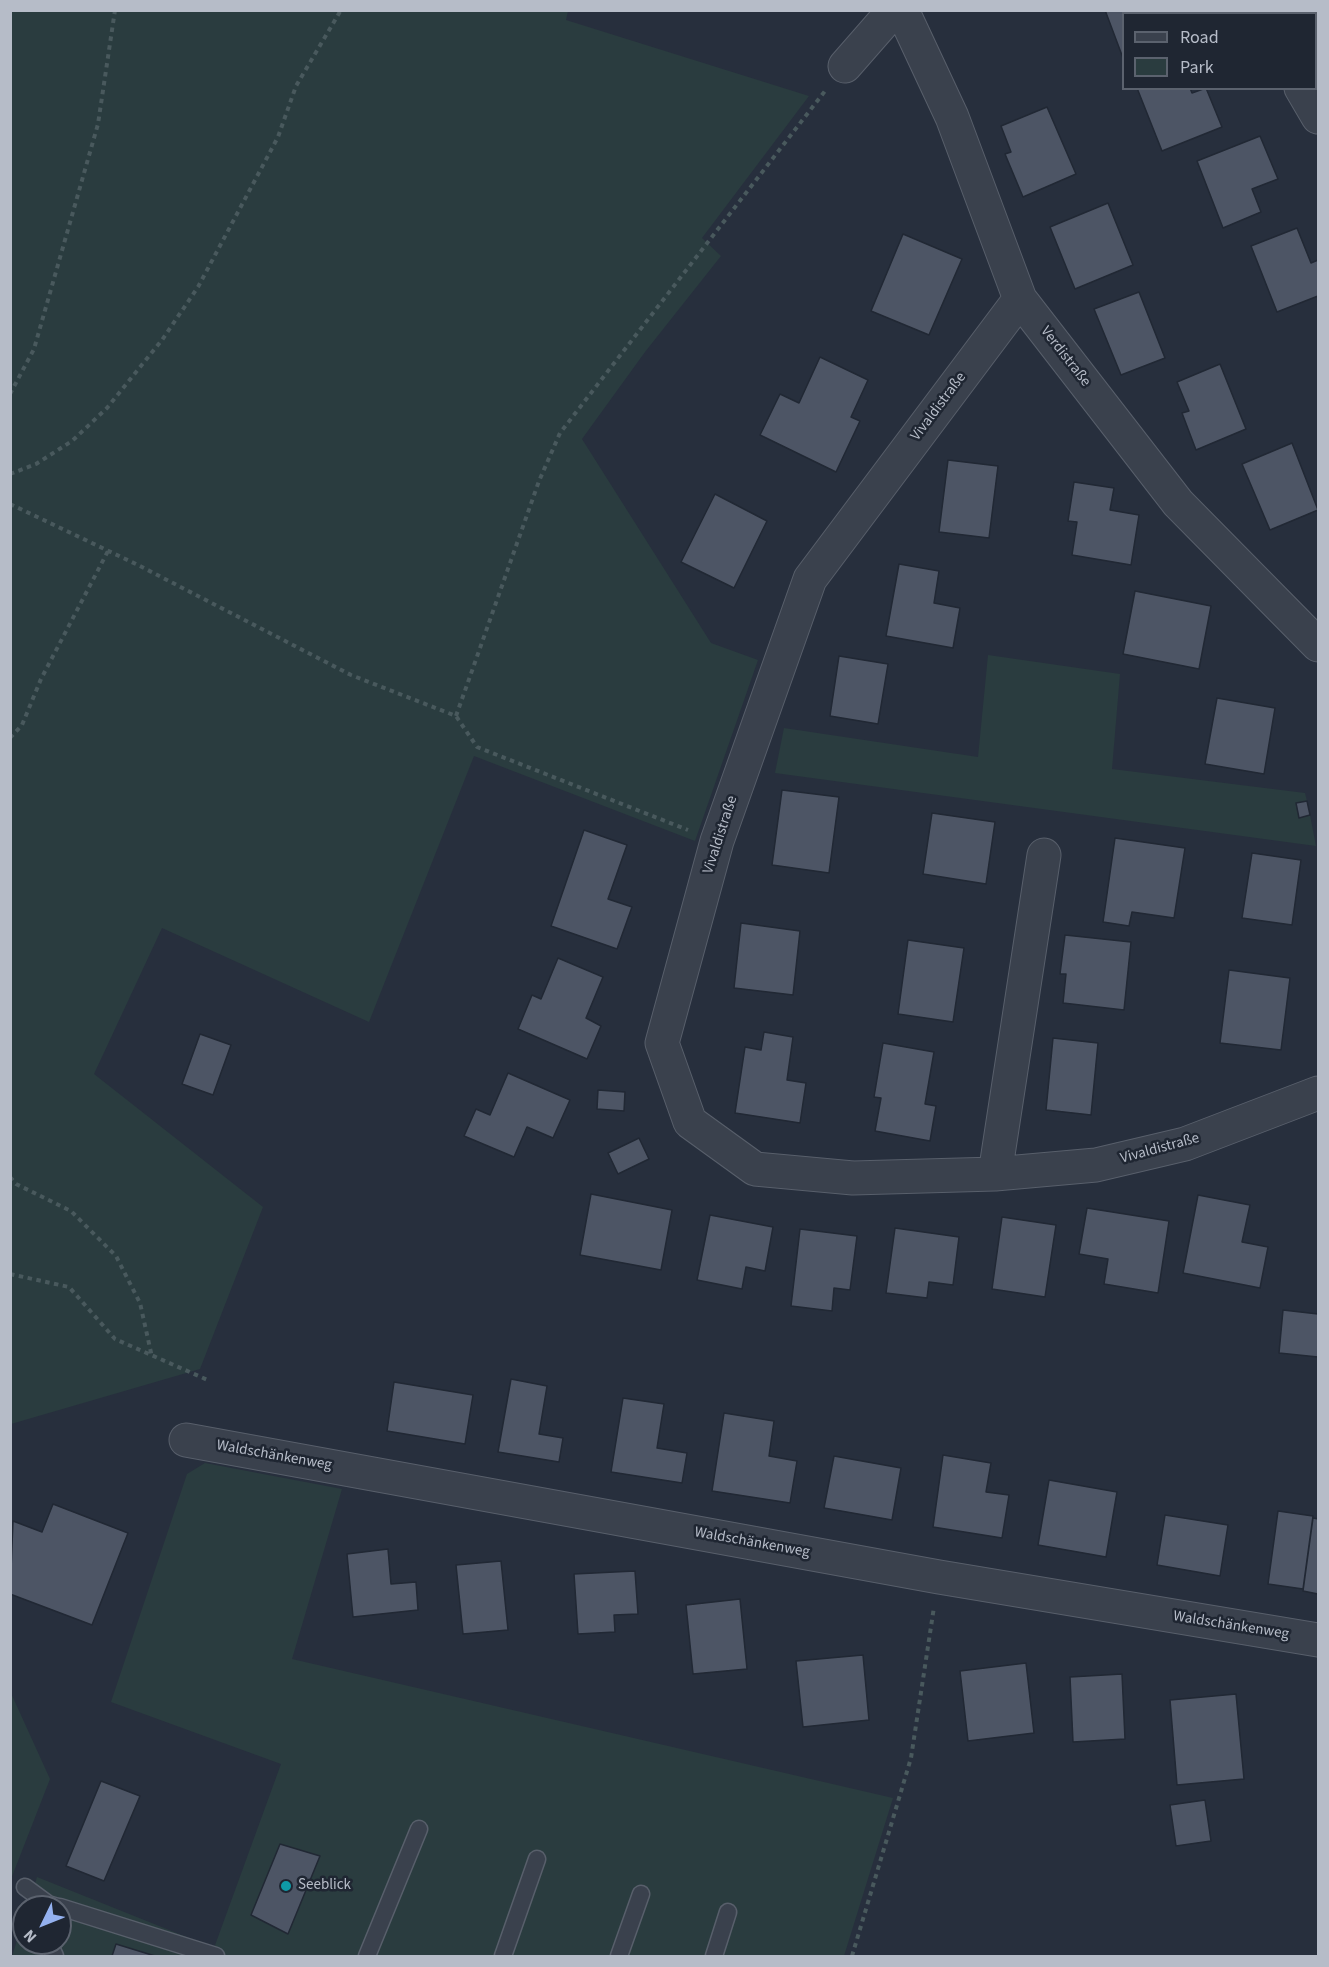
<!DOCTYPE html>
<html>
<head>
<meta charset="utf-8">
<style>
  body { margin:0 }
  #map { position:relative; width:1329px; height:1967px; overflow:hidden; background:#272f3d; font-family:"Source Sans 3",sans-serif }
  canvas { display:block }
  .frame { position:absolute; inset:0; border:12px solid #b6bcc8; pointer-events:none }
  .legend { position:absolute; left:1122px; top:12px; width:195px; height:78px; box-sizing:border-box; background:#1f2632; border:2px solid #5b626e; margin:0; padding:8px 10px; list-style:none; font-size:18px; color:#b6bcc8 }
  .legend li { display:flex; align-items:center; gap:12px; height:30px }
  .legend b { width:30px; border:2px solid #5b626e }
  .north { position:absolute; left:12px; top:1895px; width:60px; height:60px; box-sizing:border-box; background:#1f2632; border:2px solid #5b626e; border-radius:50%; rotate:227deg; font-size:16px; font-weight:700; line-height:24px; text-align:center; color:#b6bcc8 }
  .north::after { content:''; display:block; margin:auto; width:21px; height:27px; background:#94b1ef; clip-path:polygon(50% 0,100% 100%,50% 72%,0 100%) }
</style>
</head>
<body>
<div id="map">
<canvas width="1329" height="1967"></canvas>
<div class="frame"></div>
<ul class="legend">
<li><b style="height:8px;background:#3a414d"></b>Road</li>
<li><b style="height:16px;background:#2a3c3f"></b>Park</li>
</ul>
<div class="north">N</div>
</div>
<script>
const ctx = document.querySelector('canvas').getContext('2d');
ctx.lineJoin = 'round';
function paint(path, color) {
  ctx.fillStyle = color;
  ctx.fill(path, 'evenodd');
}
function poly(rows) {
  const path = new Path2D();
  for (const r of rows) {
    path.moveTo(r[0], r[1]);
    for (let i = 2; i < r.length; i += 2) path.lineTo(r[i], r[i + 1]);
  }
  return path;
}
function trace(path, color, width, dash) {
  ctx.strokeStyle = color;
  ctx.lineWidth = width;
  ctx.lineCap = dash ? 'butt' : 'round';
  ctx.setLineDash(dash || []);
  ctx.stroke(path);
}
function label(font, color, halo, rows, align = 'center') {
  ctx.font = font + ' "Source Sans 3",sans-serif';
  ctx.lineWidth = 5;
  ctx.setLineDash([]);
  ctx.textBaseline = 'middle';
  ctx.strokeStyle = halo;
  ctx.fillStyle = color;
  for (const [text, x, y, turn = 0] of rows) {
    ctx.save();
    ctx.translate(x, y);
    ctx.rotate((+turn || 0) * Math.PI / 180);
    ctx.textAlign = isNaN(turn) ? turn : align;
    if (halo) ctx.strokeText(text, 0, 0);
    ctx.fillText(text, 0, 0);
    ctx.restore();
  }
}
paint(poly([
  [11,10,568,11,566,20,809,96,702,238,721,256,645,352,582,439,711,643,758,660,695,841,474,756,369,1022,162,928,94,1074,263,1207,200,1369,11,1424],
  [988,655,1120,674,1112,769,1305,793,1307,801,1297,803,1299,818,1310,815,1316,846,775,773,784,728,978,757],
  [205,1463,342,1489,292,1659,893,1798,844,1956,12,1956,24,1919,24,1943,60,1943,60,1907,28,1907,37,1877,214,1948,281,1764,111,1702,187,1474],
  [10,1691,50,1779,11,1879,10,1879]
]), '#2a3c3f');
const building = poly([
  [1105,10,1170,10,1171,14,1124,14,1123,58,1105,10],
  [1137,88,1190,88,1192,93,1206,88,1222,127,1162,151,1137,88],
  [1047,107,1076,174,1023,197,1005,154,1011,152,1001,126,1047,107],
  [1260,136,1278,179,1252,189,1261,212,1223,228,1197,161,1260,136],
  [1108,203,1133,265,1075,289,1050,227,1108,203],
  [1297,228,1311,263,1318,260,1318,296,1277,312,1251,246,1297,228],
  [903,234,962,259,929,335,871,311,903,234],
  [1139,292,1165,358,1121,375,1094,309,1139,292],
  [820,357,868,380,851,417,860,421,836,472,760,435,780,394,799,403,820,357],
  [1220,364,1246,429,1196,450,1182,413,1189,411,1177,382,1220,364],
  [1292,443,1318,510,1270,530,1242,464,1292,443],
  [948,460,998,466,989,538,939,532,948,460],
  [1074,482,1114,488,1110,510,1139,515,1131,565,1072,555,1077,522,1068,521,1074,482],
  [715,494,767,521,734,588,681,562,715,494],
  [899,564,939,571,934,603,960,608,953,648,886,636,899,564],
  [1135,591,1211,606,1199,669,1123,654,1135,591],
  [839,656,888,664,878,724,830,716,839,656],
  [1217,698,1275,708,1264,774,1205,764,1217,698],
  [782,790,839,797,829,873,772,865,782,790],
  [1307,801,1310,815,1299,818,1296,803,1307,801],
  [932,813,995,822,986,884,923,874,932,813],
  [584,830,627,845,608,899,632,907,617,949,551,926,584,830],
  [1115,838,1185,848,1174,918,1132,912,1129,926,1103,922,1115,838],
  [1252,853,1301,860,1292,925,1242,918,1252,853],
  [741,923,800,931,793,995,734,988,741,923],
  [1065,935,1131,942,1124,1010,1063,1003,1066,974,1060,974,1065,935],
  [908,940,964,948,953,1022,898,1014,908,940],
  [558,958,603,977,586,1018,601,1026,587,1059,518,1029,532,995,541,999,558,958],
  [1229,970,1290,978,1281,1050,1220,1043,1229,970],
  [764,1032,793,1037,787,1080,806,1083,800,1123,735,1113,745,1047,761,1050,764,1032],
  [200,1034,231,1045,213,1095,182,1084,200,1034],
  [1053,1038,1098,1043,1091,1115,1046,1110,1053,1038],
  [883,1043,934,1052,925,1104,936,1106,930,1141,875,1131,881,1098,874,1097,883,1043],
  [508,1073,570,1100,553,1138,527,1127,514,1157,464,1136,476,1109,490,1115,508,1073],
  [598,1090,625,1092,624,1111,597,1109,598,1090],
  [639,1138,649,1159,618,1174,608,1153,639,1138],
  [591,1194,672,1210,661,1270,580,1255,591,1194],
  [1198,1195,1250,1205,1242,1242,1268,1247,1260,1288,1183,1273,1198,1195],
  [1087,1208,1169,1221,1158,1293,1104,1284,1108,1259,1079,1254,1087,1208],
  [710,1215,773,1227,765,1271,746,1267,742,1289,697,1280,710,1215],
  [1002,1217,1056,1225,1045,1297,992,1289,1002,1217],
  [895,1228,959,1237,953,1285,929,1282,927,1298,886,1293,895,1228],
  [800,1229,857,1236,850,1290,834,1288,832,1311,791,1306,800,1229],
  [1283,1310,1318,1314,1318,1357,1279,1353,1283,1310],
  [511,1379,547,1386,539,1434,563,1438,559,1462,498,1452,511,1379],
  [394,1382,473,1395,465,1444,387,1431,394,1382],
  [623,1398,664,1404,657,1448,687,1453,682,1483,611,1472,623,1398],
  [724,1413,774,1421,769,1456,797,1461,790,1503,712,1491,724,1413],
  [943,1455,991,1463,986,1492,1009,1495,1002,1538,933,1527,943,1455],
  [834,1456,901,1468,892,1520,824,1508,834,1456],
  [1049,1480,1117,1492,1106,1557,1038,1545,1049,1480],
  [53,1504,128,1533,92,1625,10,1594,13,1521,42,1532,53,1504],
  [1278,1511,1313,1516,1303,1589,1268,1584,1278,1511],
  [1165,1515,1228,1525,1220,1576,1157,1565,1165,1515],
  [1313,1518,1318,1519,1318,1594,1303,1591,1313,1518],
  [388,1549,391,1584,416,1582,418,1610,353,1617,347,1554,388,1549],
  [501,1561,508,1630,463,1634,456,1565,501,1561],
  [635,1571,638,1614,614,1615,615,1632,578,1634,574,1574,635,1571],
  [740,1599,747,1669,693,1674,686,1605,740,1599],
  [863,1655,869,1720,803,1727,796,1661,863,1655],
  [1026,1663,1034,1733,968,1741,960,1671,1026,1663],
  [1122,1674,1125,1739,1073,1742,1070,1677,1122,1674],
  [1236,1694,1244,1779,1177,1785,1170,1700,1236,1694],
  [101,1781,140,1796,104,1881,66,1866,101,1781],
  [1205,1800,1211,1841,1176,1846,1170,1805,1205,1800],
  [280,1844,320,1856,288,1934,251,1915,280,1844],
  [116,1944,155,1956,112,1956,116,1944]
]);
paint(building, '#4d5565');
trace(building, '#212834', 1.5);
const service = poly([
  [25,1887,48,1904,58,1907],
  [60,1907,216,1956],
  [49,1943,55,1956],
  [367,1956,419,1829],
  [503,1956,537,1859],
  [619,1956,641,1894],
  [714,1956,728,1912]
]);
const minor = poly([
  [902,10,952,117,1020,299,1178,503,1318,645],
  [1265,10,1266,14],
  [845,66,894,10],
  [1301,88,1318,117],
  [1020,299,810,579,717,841,662,1043,690,1122,755,1169,853,1178,995,1174,1096,1165,1185,1144,1318,1093],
  [995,1174,1044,855],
  [186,1440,939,1577,1318,1640]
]);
trace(service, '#585f6b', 19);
trace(minor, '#585f6b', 35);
trace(poly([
  [10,394,34,349,98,124,115,10],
  [10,474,36,464,72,441,107,408,162,340,198,287,278,137,296,86,341,10],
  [10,504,138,565,351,675,456,716,477,747,688,830],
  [456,716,539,481,560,433,825,91],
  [10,738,22,725,41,679,108,551],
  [10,1177,16,1184,71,1211,116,1256,140,1303,152,1357],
  [10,1274,69,1287,115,1339,210,1381],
  [852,1956,911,1758,934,1607]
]), '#49595d', 4, [4.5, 4.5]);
trace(service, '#3a414d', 16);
trace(minor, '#3a414d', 33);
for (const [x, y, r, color] of [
  [286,1886,6,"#0f9aa8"]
]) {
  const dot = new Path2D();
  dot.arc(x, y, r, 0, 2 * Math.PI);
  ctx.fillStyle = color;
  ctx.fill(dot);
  trace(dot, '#1f2632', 2);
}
label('15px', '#b6bcc8', '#1f2632', [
  ["Verdistraße",1065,357,52],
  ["Vivaldistraße",939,407,-53],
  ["Vivaldistraße",721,835,-72],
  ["Vivaldistraße",1160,1149,-15],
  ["Waldschänkenweg",274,1456,10],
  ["Waldschänkenweg",752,1543,10],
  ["Waldschänkenweg",1231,1626,9]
]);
label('15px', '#b6bcc8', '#1f2632', [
  ["Seeblick",298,1886]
], 'left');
</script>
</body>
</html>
